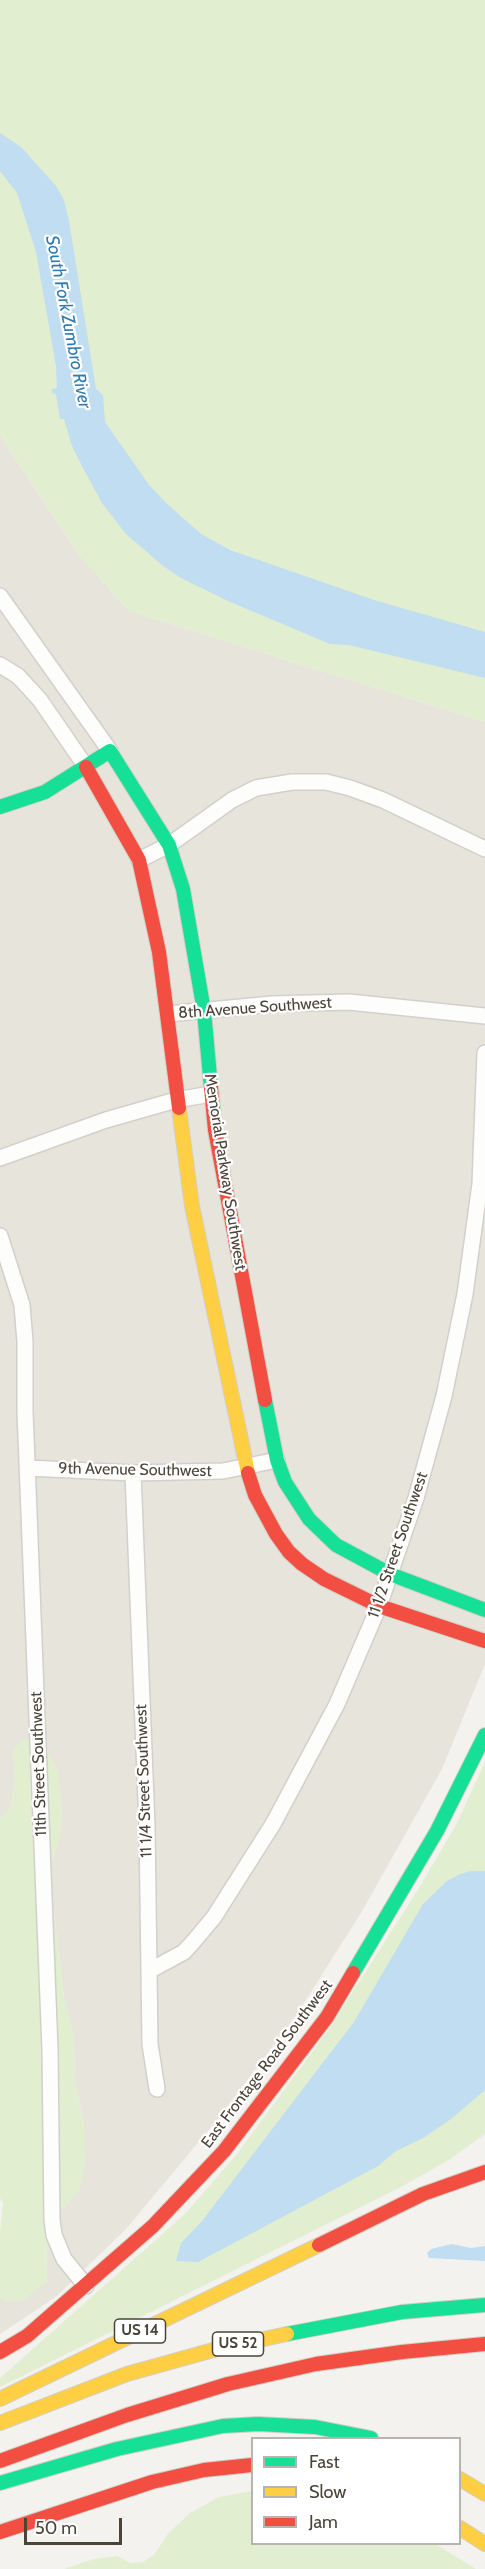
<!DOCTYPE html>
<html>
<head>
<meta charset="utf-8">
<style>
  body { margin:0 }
  #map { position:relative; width:485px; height:2569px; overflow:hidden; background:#f4f2ee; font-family:Cabin,sans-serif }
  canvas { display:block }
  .legend { position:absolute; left:251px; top:2437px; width:210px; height:108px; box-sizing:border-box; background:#fff; border:2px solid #b7b4b0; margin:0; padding:8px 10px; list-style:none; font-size:18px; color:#4b4439 }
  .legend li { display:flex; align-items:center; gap:12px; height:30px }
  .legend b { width:30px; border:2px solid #b7b4b0 }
  .scale { position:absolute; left:24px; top:2518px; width:98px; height:27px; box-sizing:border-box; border:3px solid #4b4439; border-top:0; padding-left:8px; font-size:18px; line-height:21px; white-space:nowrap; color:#4b4439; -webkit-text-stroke:4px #fff; paint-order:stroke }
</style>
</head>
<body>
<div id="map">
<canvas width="485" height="2569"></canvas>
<ul class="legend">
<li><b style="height:8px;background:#16e098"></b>Fast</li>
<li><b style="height:8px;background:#ffcf43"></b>Slow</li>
<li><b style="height:8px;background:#f24e42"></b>Jam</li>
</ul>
<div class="scale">50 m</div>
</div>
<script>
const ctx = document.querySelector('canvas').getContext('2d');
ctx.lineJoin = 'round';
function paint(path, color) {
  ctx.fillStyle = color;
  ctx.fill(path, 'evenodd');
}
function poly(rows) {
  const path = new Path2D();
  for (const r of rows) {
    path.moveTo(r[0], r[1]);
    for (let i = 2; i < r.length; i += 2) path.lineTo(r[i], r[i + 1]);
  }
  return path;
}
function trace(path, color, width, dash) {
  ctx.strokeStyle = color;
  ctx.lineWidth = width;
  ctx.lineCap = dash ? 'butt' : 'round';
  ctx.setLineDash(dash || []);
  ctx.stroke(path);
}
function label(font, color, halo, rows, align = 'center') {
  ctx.font = font + ' Cabin,sans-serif';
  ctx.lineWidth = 4.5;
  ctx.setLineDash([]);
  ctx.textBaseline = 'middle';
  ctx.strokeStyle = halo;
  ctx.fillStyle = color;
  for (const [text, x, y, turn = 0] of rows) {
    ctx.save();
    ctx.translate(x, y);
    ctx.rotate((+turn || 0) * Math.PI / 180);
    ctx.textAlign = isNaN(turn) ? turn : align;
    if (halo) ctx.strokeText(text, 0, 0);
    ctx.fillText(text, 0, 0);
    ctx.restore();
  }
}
paint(poly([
  [0,435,80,556,129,611,485,722,485,1664,442,1769,361,1913,297,2014,217,2120,126,2229,57,2296,0,2334,0,2297,6,2301,47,2281,46,2217,84,2124,75,2082,74,2037,64,1998,49,1871,60,1836,62,1808,13,1751,15,1779,11,1807,0,1819]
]), '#e7e4dc');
paint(poly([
  [0,0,485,0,485,722,129,611,80,556,0,435],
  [22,1739,42,1741,58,1771,62,1808,60,1836,49,1871,64,1998,74,2037,75,2082,84,2124,85,2165,79,2192,64,2208,46,2217,47,2281,23,2301,5,2301,0,2297,0,2233,3,2203,0,2198,0,1819,11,1807,15,1779,13,1751],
  [485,1762,485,2134,449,2160,399,2188,0,2387,0,2378,185,2214,237,2154,329,2029,421,1885,457,1823],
  [252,2491,252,2544,435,2544,476,2569,64,2569,94,2559,117,2556,131,2563,143,2562,154,2555,167,2535,190,2513,219,2497]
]), '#e1eecf');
paint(poly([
  [0,133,21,147,56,186,64,200,69,221,96,389,103,395,105,422,149,485,166,503,201,534,230,550,374,600,485,632,485,678,349,645,330,644,228,601,181,578,162,565,126,534,102,503,82,466,72,446,64,419,60,419,56,394,52,393,52,389,57,388,56,366,36,252,17,193,0,171],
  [471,1871,485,1871,485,2090,451,2119,423,2138,396,2151,378,2166,198,2262,176,2261,181,2243,202,2221,354,2022,423,1904,447,1881,460,1874],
  [452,2244,471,2248,485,2246,485,2261,429,2258,427,2253,431,2249]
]), '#c0ddf1');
const street = poly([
  [0,596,110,751],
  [0,665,18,676,40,700,86,767],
  [139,860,169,845,232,800,256,788,292,782,326,782,350,788,383,800,485,849],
  [168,1014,272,1004,349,1002,485,1016],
  [0,1158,106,1120,176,1100,211,1094],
  [0,1236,22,1305,25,1342,25,1411,50,2050,52,2220,54,2235,64,2259,86,2286],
  [28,1468,133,1473,223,1471,277,1460],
  [133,1473,147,1826,150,2044,157,2089],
  [149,1971,184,1952,194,1941,214,1917,273,1824,337,1704,379,1606,416,1498,444,1396,465,1294,480,1184,485,1053]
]);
const fast = poly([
  [0,807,45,792,110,751,169,845,183,889,204,1011,211,1088],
  [265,1400,277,1460,285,1482,309,1519,336,1545,390,1574,485,1610],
  [353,1973,437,1831,485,1735],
  [287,2334,402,2312,485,2305],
  [0,2483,117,2449,223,2426,258,2424,315,2427,371,2438]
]);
const slow = poly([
  [179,1108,192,1206,248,1473],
  [0,2399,319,2245],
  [0,2423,127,2374,217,2349,287,2334],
  [460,2479,485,2494],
  [460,2528,485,2544]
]);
const jam = poly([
  [86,767,139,860,159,952,179,1108],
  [211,1088,215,1130,265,1400],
  [248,1473,255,1495,276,1534,289,1552,302,1564,324,1579,379,1606,485,1641],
  [319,2245,423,2194,485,2172],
  [0,2352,27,2336,153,2226,224,2151,327,2017,353,1973],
  [0,2461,127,2415,228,2384,316,2364,402,2352,485,2344],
  [0,2532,152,2482,204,2470,252,2465]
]);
trace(street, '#d2d0cb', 18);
trace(fast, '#d3cfc5', 16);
trace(slow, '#d3cfc5', 16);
trace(jam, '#d3cfc5', 16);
trace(street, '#fdfdfc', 15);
trace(fast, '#16e098', 14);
trace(slow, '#ffcf43', 14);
trace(jam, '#f24e42', 14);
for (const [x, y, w] of [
  [140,2331,51],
  [238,2344,51]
]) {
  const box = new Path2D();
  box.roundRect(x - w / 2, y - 12, w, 24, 4.5);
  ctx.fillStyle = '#fff';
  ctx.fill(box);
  trace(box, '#4b4439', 1.5);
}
label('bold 15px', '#4b4439', null, [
  ["US 14",140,2331],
  ["US 52",238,2344]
]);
label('16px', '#4b4439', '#fff', [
  ["8th Avenue Southwest",255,1008,-4],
  ["Memorial Parkway Southwest",225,1172,81],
  ["9th Avenue Southwest",135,1470,1],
  ["11 1/2 Street Southwest",398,1545,-71],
  ["11th Street Southwest",39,1764,-92],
  ["11 1/4 Street Southwest",144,1781,-92],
  ["East Frontage Road Southwest",267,2064,-53]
]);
label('italic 18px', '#2e7ab2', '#fff', [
  ["South Fork Zumbro River",68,322,79]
]);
</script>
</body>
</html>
